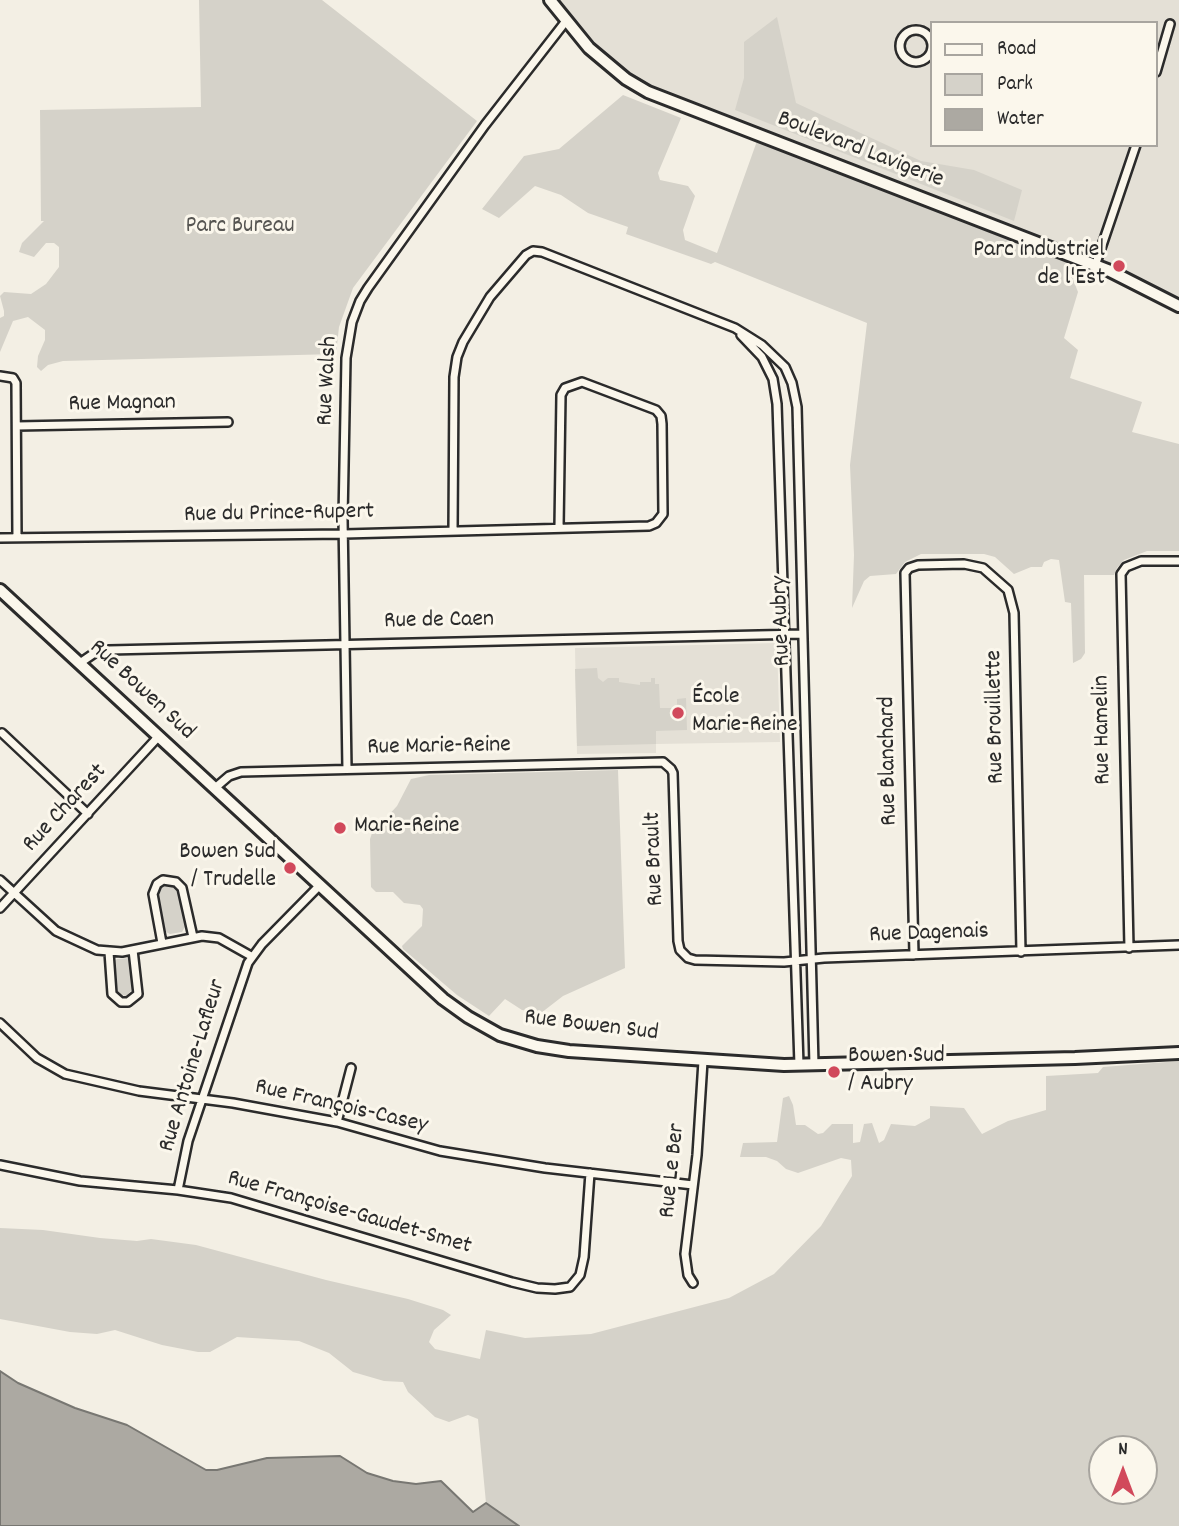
<!DOCTYPE html>
<html>
<head>
<meta charset="utf-8">
<style>
  body { margin:0 }
  #map { position:relative; width:1179px; height:1526px; overflow:hidden; background:#f3efe4; font-family:Dekko,sans-serif }
  canvas { display:block }
  .legend { position:absolute; left:930px; top:21px; width:228px; height:126px; box-sizing:border-box; background:#fbf7ec; border:2px solid #a8a59f; margin:0; padding:9px 12px; list-style:none; font-size:21px; color:#2b2b2b }
  .legend li { display:flex; align-items:center; gap:14px; height:35px }
  .legend b { width:35px; border:2px solid #a8a59f }
  .north { position:absolute; left:1088px; top:1435px; width:70px; height:70px; box-sizing:border-box; background:#fbf7ec; border:2px solid #a8a59f; border-radius:50%; rotate:0deg; font-size:19px; font-weight:700; line-height:28px; text-align:center; color:#2b2b2b }
  .north::after { content:''; display:block; margin:auto; width:24px; height:32px; background:#d1495b; clip-path:polygon(50% 0,100% 100%,50% 72%,0 100%) }
</style>
</head>
<body>
<div id="map">
<canvas width="1179" height="1526"></canvas>
<ul class="legend">
<li><b style="height:9px;background:#fbf7ec"></b>Road</li>
<li><b style="height:19px;background:#d5d2c9"></b>Park</li>
<li><b style="height:19px;background:#aca9a2"></b>Water</li>
</ul>
<div class="north">N</div>
</div>
<script>
const ctx = document.querySelector('canvas').getContext('2d');
ctx.lineJoin = 'round';
function paint(path, color) {
  ctx.fillStyle = color;
  ctx.fill(path, 'evenodd');
}
function poly(rows) {
  const path = new Path2D();
  for (const r of rows) {
    if (r.length === 3) {
      path.moveTo(r[0] + r[2], r[1]);
      path.arc(r[0], r[1], r[2], 0, 2 * Math.PI);
      continue;
    }
    path.moveTo(r[0], r[1]);
    for (let i = 2; i < r.length; i += 2) path.lineTo(r[i], r[i + 1]);
  }
  return path;
}
function trace(path, color, width, dash) {
  ctx.strokeStyle = color;
  ctx.lineWidth = width;
  ctx.lineCap = dash ? 'butt' : 'round';
  ctx.setLineDash(dash || []);
  ctx.stroke(path);
}
function label(font, color, halo, rows, align = 'center') {
  ctx.font = font + ' Dekko,sans-serif';
  ctx.lineWidth = 6;
  ctx.setLineDash([]);
  ctx.textBaseline = 'middle';
  ctx.strokeStyle = halo;
  ctx.fillStyle = color;
  for (const [text, x, y, turn = 0] of rows) {
    ctx.save();
    ctx.translate(x, y);
    ctx.rotate((+turn || 0) * Math.PI / 180);
    ctx.textAlign = isNaN(turn) ? turn : align;
    if (halo) ctx.strokeText(text, 0, 0);
    ctx.fillText(text, 0, 0);
    ctx.restore();
  }
}
paint(poly([
  [550,0,1179,0,1179,306,1155,292,648,92,589,48],
  [932,23,1156,23,1156,145,932,145],
  [777,643,780,742,656,744,656,753,577,754,575,648]
]), '#e4e0d6');
paint(poly([
  [199,0,322,0,477,121,353,288,339,327,336,354,63,361,48,365,41,371,37,367,38,356,45,340,45,330,28,317,13,321,0,352,0,318,4,316,4,311,0,296,4,292,31,294,46,284,59,267,59,247,54,243,46,243,34,257,19,252,22,243,44,221,41,221,40,110,201,107],
  [777,17,796,103,921,161,974,170,1022,190,1014,221,735,110,744,78,744,42],
  [623,95,681,118,658,173,660,180,688,186,695,196,683,230,685,240,717,253,757,141,1065,259,1078,292,1064,338,1078,350,1070,378,1142,402,1132,432,1179,444,1179,551,1147,551,1124,560,1117,568,1114,575,1084,575,1085,653,1081,659,1073,663,1071,603,1065,602,1059,560,1051,559,1044,562,1042,567,1031,567,1014,574,995,557,984,554,921,554,905,562,896,574,870,576,864,581,852,608,854,555,850,465,867,323,715,262,711,264,626,234,628,227,588,213,561,195,535,186,499,218,482,209,524,156,559,149],
  [597,668,598,678,603,682,608,678,619,678,619,682,640,685,640,682,651,682,651,678,655,678,655,684,659,684,660,708,677,708,677,699,686,698,687,730,656,731,656,744,577,746,575,669],
  [618,770,625,968,563,996,541,1013,522,1010,505,999,489,1016,457,995,403,949,402,946,422,926,423,909,420,905,404,903,393,892,376,892,371,887,370,839,372,833,397,806,411,779,429,775],
  [168,885,176,888,179,893,186,925,182,932,170,934,164,931,158,896,160,888],
  [130,958,133,989,126,996,119,994,116,988,114,961,117,959],
  [1179,1061,1179,1526,519,1526,486,1503,478,1419,468,1415,449,1422,435,1417,408,1392,403,1382,384,1381,353,1372,329,1353,299,1341,237,1337,210,1352,198,1352,162,1345,115,1330,97,1334,70,1332,0,1319,0,1228,43,1230,100,1238,137,1241,151,1239,196,1245,326,1280,408,1299,443,1310,451,1315,434,1330,429,1342,435,1349,480,1359,486,1330,525,1338,591,1334,729,1298,774,1274,821,1226,852,1176,851,1160,841,1158,798,1173,786,1169,777,1161,766,1157,740,1157,743,1143,777,1142,783,1098,789,1096,793,1105,796,1125,805,1125,818,1134,823,1133,832,1124,853,1124,853,1143,860,1142,864,1124,872,1123,879,1143,884,1140,891,1124,915,1126,930,1118,930,1106,964,1108,982,1134,1008,1121,1046,1110,1046,1076,1098,1073,1103,1067],
  [1102,1449,1144,1449,1144,1491,1102,1491]
]), '#d5d2c9');
const water = poly([
  [0,1371,18,1383,75,1408,127,1425,206,1470,217,1470,267,1458,340,1456,367,1473,393,1481,416,1484,441,1481,473,1512,486,1503,519,1526,0,1526,0,1371]
]);
paint(water, '#aca9a2');
trace(water, '#787772', 2);
const street = poly([
  [916,46,16],
  [1156,72,1170,24],
  [1095,266,1136,145],
  [741,335,762,357,773,379,777,404,799,1065],
  [0,376,13,378,16,383,17,538],
  [17,426,228,422],
  [453,531,454,377,457,357,463,342,490,297,526,255,533,251,542,252,735,328,762,345,785,367,792,383,797,407,814,1065],
  [0,538,344,534,649,526,656,523,663,514,662,424,661,416,656,410,582,382,565,388,561,395,559,527],
  [80,663,96,652,109,650,802,634],
  [2,733,88,814],
  [347,769,343,519,346,358,352,322,360,301,368,288,485,125,566,21],
  [215,788,229,776,241,772,663,762,671,769,673,773,678,941,680,950,688,958,695,960,784,962,824,958,1179,945],
  [0,880,56,931,97,950,122,952,202,936,219,938,251,956],
  [0,908,159,736],
  [162,943,153,894,157,884,163,880,176,882,182,888,193,937],
  [1129,948,1121,574,1126,567,1141,561,1179,561],
  [109,952,112,994,121,1002,128,1002,138,994,133,950],
  [914,955,905,573,909,568,918,565,964,564,983,568,1008,590,1014,613,1021,952],
  [0,1023,37,1058,65,1074,139,1091,233,1103,337,1122,440,1151,545,1168,693,1185],
  [337,1122,351,1068],
  [0,1165,80,1181,178,1190,231,1198,512,1282,537,1288,555,1289,570,1287,580,1275,584,1257,590,1173],
  [178,1190,188,1141,248,963,262,944,320,885],
  [693,1283,688,1275,685,1254,697,1155,703,1061]
]);
const secondary = poly([
  [550,0,589,48,626,79,648,92,1110,271,1179,306],
  [0,590,443,999,468,1017,500,1035,537,1046,569,1051,784,1065,1075,1058,1179,1053]
]);
trace(street, '#2b2b2b', 12);
trace(secondary, '#2b2b2b', 16);
trace(street, '#fbf7ec', 7);
trace(secondary, '#fbf7ec', 10);
for (const [x, y, r, color] of [
  [1119,266,7,"#d1495b"],
  [678,713,7,"#d1495b"],
  [340,828,7,"#d1495b"],
  [290,868,7,"#d1495b"],
  [834,1072,7,"#d1495b"]
]) {
  const dot = new Path2D();
  dot.arc(x, y, r, 0, 2 * Math.PI);
  ctx.fillStyle = color;
  ctx.fill(dot);
  trace(dot, '#fbf7ec', 2.5);
}
label('24px', '#2b2b2b', '#fbf7ec', [
  ["Boulevard Lavigerie",860,151,21],
  ["Rue Walsh",329,381,-87],
  ["Rue Magnan",122,405,-1],
  ["Rue du Prince-Rupert",279,515,-1],
  ["Rue Aubry",783,621,-92],
  ["Rue de Caen",439,622,-1],
  ["Rue Bowen Sud",141,691,43],
  ["Rue Brouillette",997,717,-91],
  ["Rue Hamelin",1104,730,-91],
  ["Rue Marie-Reine",439,748,-1],
  ["Rue Blanchard",890,761,-91],
  ["Rue Charest",66,809,-47],
  ["Rue Brault",656,859,-92],
  ["Rue Dagenais",929,935,-2],
  ["Rue Bowen Sud",591,1027,7],
  ["Rue Antoine-Lafleur",194,1066,-73],
  ["Rue François-Casey",341,1108,13],
  ["Rue Le Ber",674,1171,-84],
  ["Rue Françoise-Gaudet-Smet",349,1214,16]
]);
label('24px', '#565552', '#fbf7ec', [
  ["Parc Bureau",240,228]
]);
label('24px', '#2b2b2b', '#fbf7ec', [
  ["Parc industriel",1105,252,"right"],
  ["de l'Est",1105,280,"right"],
  ["École",692,699],
  ["Marie-Reine",692,727],
  ["Marie-Reine",354,828],
  ["Bowen Sud",276,854,"right"],
  ["/ Trudelle",276,882,"right"],
  ["Bowen Sud",848,1058],
  ["/ Aubry",848,1086]
], 'left');
</script>
</body>
</html>
